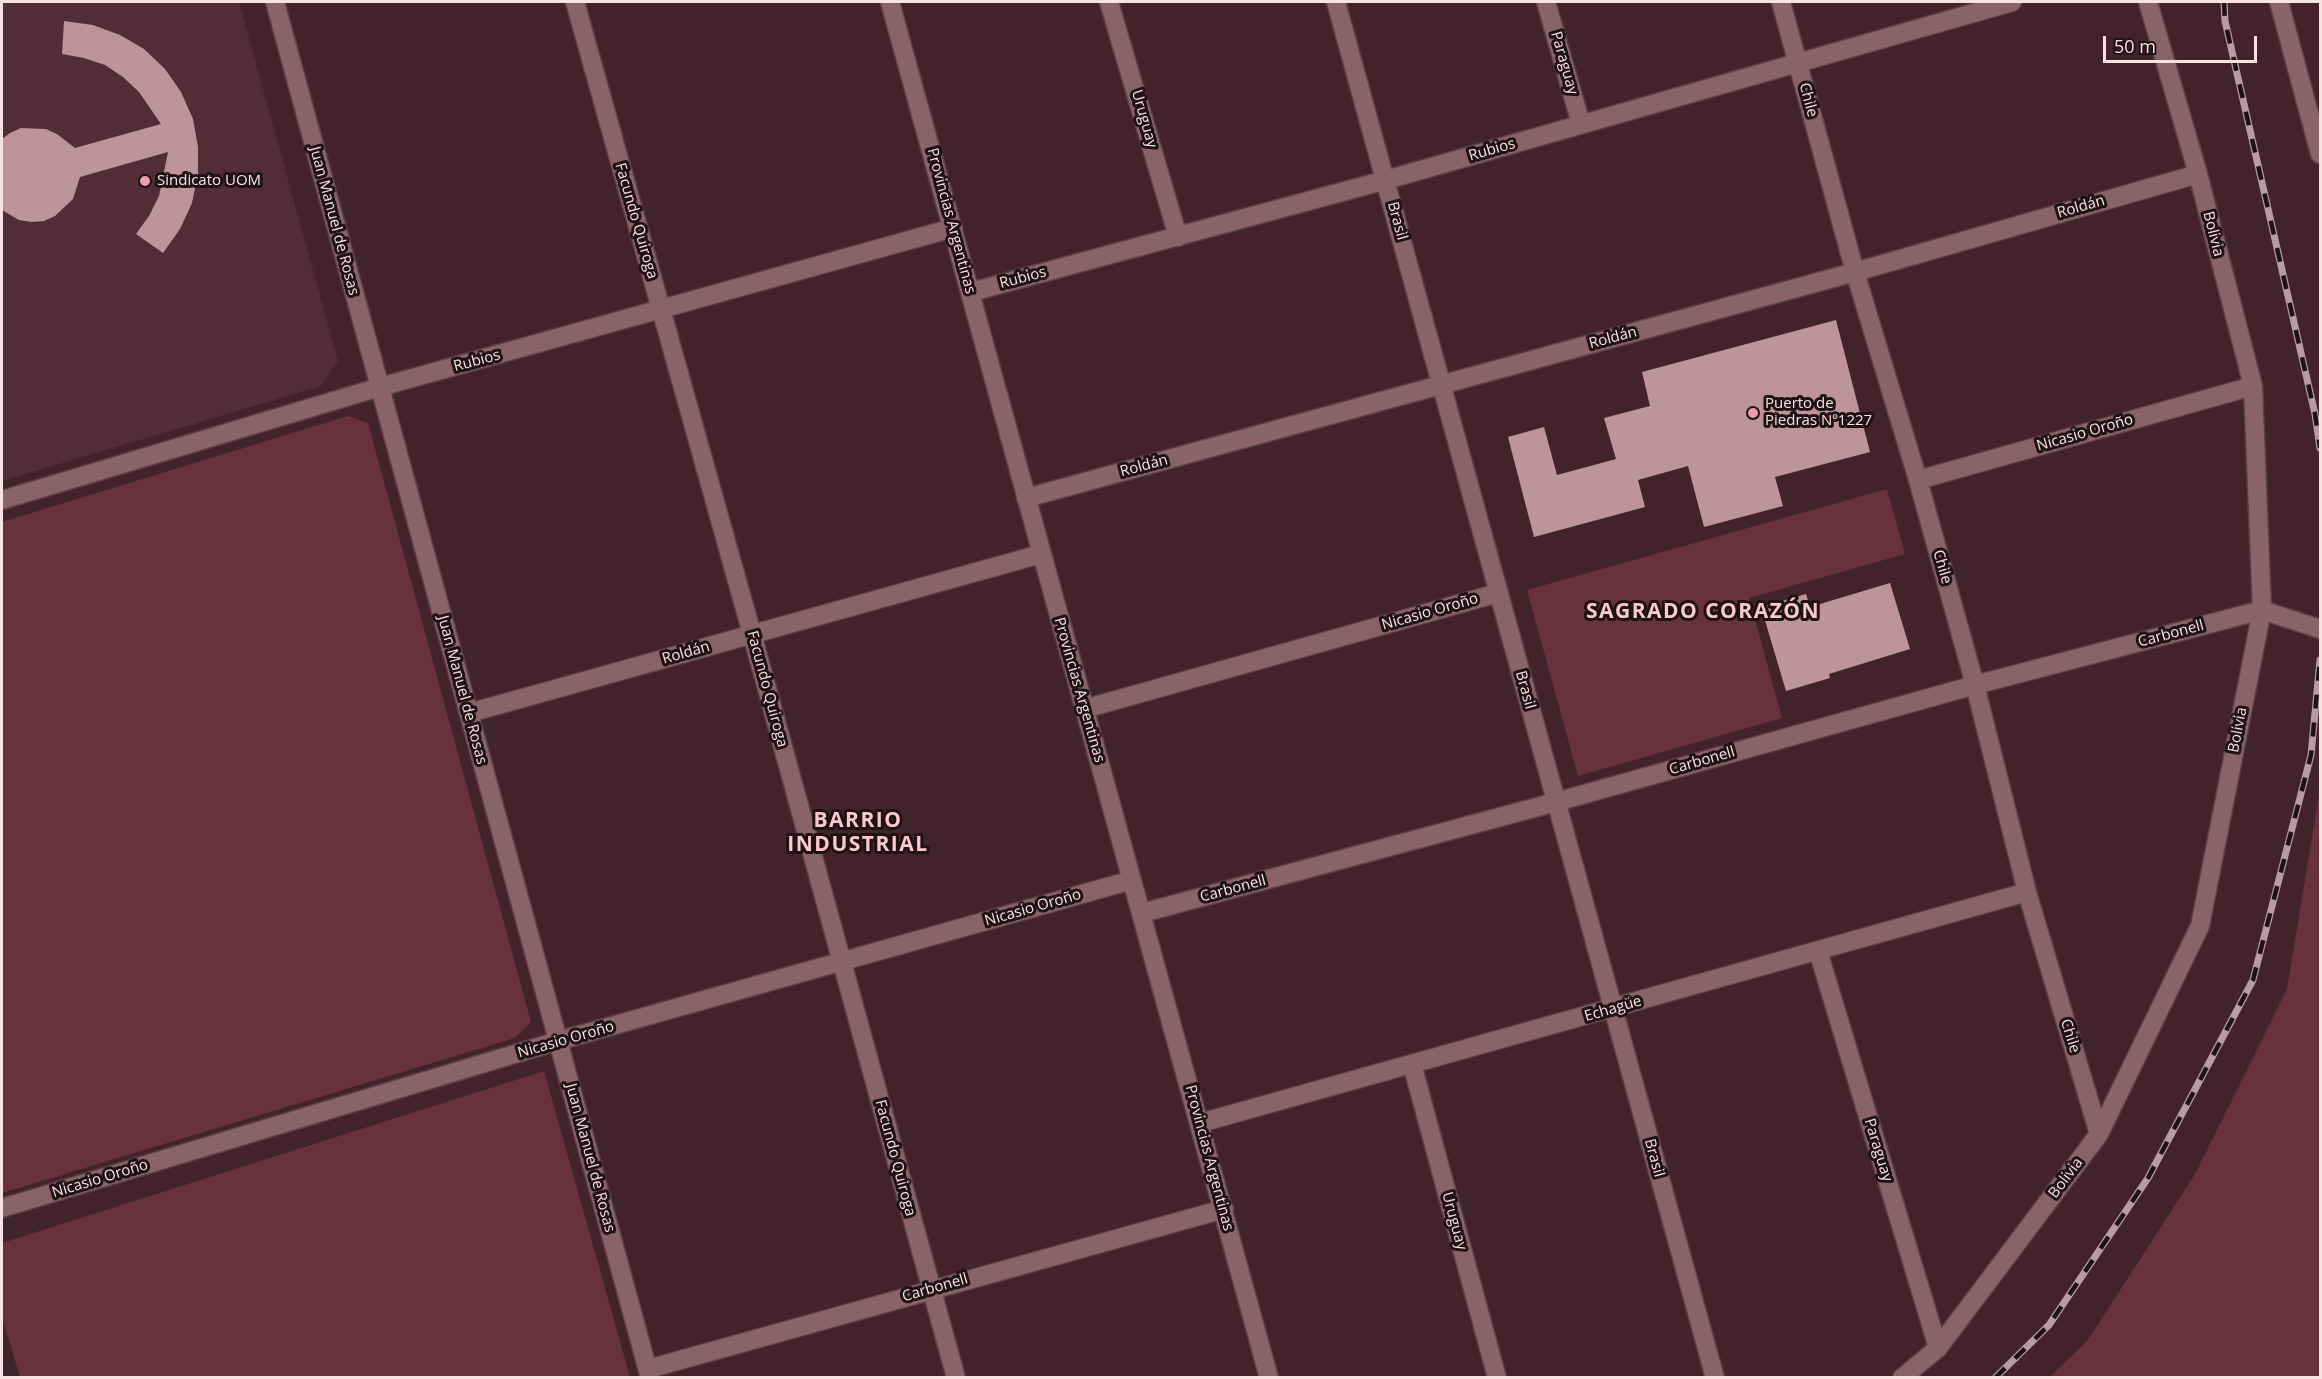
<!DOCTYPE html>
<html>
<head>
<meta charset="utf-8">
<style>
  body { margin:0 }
  #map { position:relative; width:2322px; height:1379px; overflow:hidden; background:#43232b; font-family:"Open Sans",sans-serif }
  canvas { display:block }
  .frame { position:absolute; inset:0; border:3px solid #f8e2e6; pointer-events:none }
  .scale { position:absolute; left:2103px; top:36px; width:154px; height:27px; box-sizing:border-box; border:3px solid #f8e2e6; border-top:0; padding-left:8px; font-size:18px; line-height:21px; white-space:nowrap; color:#f8e2e6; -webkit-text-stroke:4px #201115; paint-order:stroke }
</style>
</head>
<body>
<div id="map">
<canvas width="2322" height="1379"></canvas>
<div class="frame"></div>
<div class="scale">50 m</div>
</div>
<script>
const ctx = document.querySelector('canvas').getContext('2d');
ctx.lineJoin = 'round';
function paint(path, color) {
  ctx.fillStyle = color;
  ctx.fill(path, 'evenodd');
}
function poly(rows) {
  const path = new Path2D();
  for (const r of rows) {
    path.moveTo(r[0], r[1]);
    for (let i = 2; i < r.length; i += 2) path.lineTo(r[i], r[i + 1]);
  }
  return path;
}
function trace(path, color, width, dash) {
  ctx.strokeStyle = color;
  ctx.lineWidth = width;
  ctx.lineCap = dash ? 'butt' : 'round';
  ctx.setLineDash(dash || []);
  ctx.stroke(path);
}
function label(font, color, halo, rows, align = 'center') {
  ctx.font = font + ' "Open Sans",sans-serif';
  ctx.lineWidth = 6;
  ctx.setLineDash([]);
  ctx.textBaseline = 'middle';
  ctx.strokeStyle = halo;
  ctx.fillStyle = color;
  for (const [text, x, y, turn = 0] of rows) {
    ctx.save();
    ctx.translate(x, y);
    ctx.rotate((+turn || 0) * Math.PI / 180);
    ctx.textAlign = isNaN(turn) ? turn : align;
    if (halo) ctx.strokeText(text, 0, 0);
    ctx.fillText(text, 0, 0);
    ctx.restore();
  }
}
paint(poly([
  [2,2,239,2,338,361,321,386,2,481]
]), '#522c36');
paint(poly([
  [348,416,368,423,531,1022,515,1038,2,1193,2,522],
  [1887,489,1905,554,1749,598,1782,718,1578,776,1527,590],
  [2320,789,2320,1377,2050,1377,2088,1340,2195,1174,2287,989],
  [544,1071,630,1377,20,1377,2,1317,2,1243]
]), '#673140');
paint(poly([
  [64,21,93,25,120,35,144,49,165,69,181,92,193,119,198,147,198,175,192,203,180,229,163,253,136,234,149,216,159,196,168,152,80,177,73,199,55,216,44,221,32,222,19,220,2,210,2,139,10,133,21,128,46,129,57,134,75,148,161,124,139,92,123,77,105,65,84,58,62,54],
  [1836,320,1870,452,1775,477,1783,506,1704,527,1688,466,1638,480,1645,507,1534,537,1508,437,1544,427,1557,475,1616,459,1604,418,1650,406,1642,372],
  [1890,583,1910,649,1829,674,1830,678,1786,691,1761,607,1806,594,1810,607]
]), '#bd949d');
const minor = poly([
  [275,2,650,1378],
  [575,2,752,634,956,1378],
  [890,2,1269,1378],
  [1109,2,1178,237],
  [1336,2,1715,1378],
  [1546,2,1581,124],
  [1781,2,1855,272,1918,480,1975,685,2027,892,2099,1134],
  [2279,2,2320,154],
  [971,292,1386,180,2012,2],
  [1918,480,2253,386],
  [1026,498,1855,272,2198,174],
  [2,500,380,387,953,228],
  [1084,709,1498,593],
  [469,713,1041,554],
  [1142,913,1556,802,1975,685,2262,610,2320,629],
  [1818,951,1938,1348],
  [1412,1064,1497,1378],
  [1200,1123,2027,892],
  [2,1208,558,1041,1132,880],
  [648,1369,1224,1209],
  [1902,1378,1938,1348,2099,1134,2200,926,2262,610,2253,386,2198,174,2148,2]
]);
trace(minor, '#5a3f46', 21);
trace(minor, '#88636b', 18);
const rail = poly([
  [2224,2,2225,21,2315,414,2320,448],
  [1995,1378,2049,1325,2148,1178,2253,980,2311,755,2320,660]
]);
trace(rail, '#b79da3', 7);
trace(rail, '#201115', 4.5, [14]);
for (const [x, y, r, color] of [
  [145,181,6,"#f29aaf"],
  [1753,413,6,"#f29aaf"]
]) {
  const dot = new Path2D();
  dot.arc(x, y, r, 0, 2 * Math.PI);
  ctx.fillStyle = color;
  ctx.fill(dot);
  trace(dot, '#201115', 2);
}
label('15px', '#f8e2e6', '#201115', [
  ["Paraguay",1564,63,74],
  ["Chile",1808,100,75],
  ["Uruguay",1144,119,74],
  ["Rubios",1492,150,-16],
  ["Roldán",2081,207,-16],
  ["Juan Manuel de Rosas",334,221,75],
  ["Facundo Quiroga",636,221,74],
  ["Provincias Argentinas",951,221,75],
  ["Brasil",1397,221,75],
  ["Bolivia",2213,234,76],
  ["Rubios",1023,278,-15],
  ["Roldán",1613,338,-15],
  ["Rubios",477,361,-15],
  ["Nicasio Oroño",2085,433,-16],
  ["Roldán",1144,466,-15],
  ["Chile",1942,567,74],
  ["Nicasio Oroño",1430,612,-16],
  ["Carbonell",2171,634,-15],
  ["Roldán",686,653,-16],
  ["Facundo Quiroga",767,689,75],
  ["Juan Manuel de Rosas",462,690,75],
  ["Provincias Argentinas",1079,690,74],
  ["Brasil",1525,690,75],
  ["Bolivia",2238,730,-79],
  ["Carbonell",1702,761,-16],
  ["Carbonell",1233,889,-15],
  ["Nicasio Oroño",1033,908,-16],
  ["Echagüe",1613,1009,-16],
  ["Chile",2070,1036,73],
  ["Nicasio Oroño",566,1040,-16],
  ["Paraguay",1878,1150,73],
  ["Juan Manuel de Rosas",590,1158,75],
  ["Facundo Quiroga",895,1158,75],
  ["Provincias Argentinas",1209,1158,75],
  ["Brasil",1654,1158,75],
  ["Bolivia",2066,1178,-53],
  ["Nicasio Oroño",100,1179,-17],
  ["Uruguay",1454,1221,75],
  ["Carbonell",935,1288,-16]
]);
label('15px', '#f8e2e6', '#201115', [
  ["Sindicato UOM",157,181],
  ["Puerto de",1765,404],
  ["Piedras Nº1227",1765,421]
], 'left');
ctx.letterSpacing = '1.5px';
label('bold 21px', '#fac7d2', '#201115', [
  ["SAGRADO CORAZÓN",1703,612],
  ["BARRIO",858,821],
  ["INDUSTRIAL",858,845]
]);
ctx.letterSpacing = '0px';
</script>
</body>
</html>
